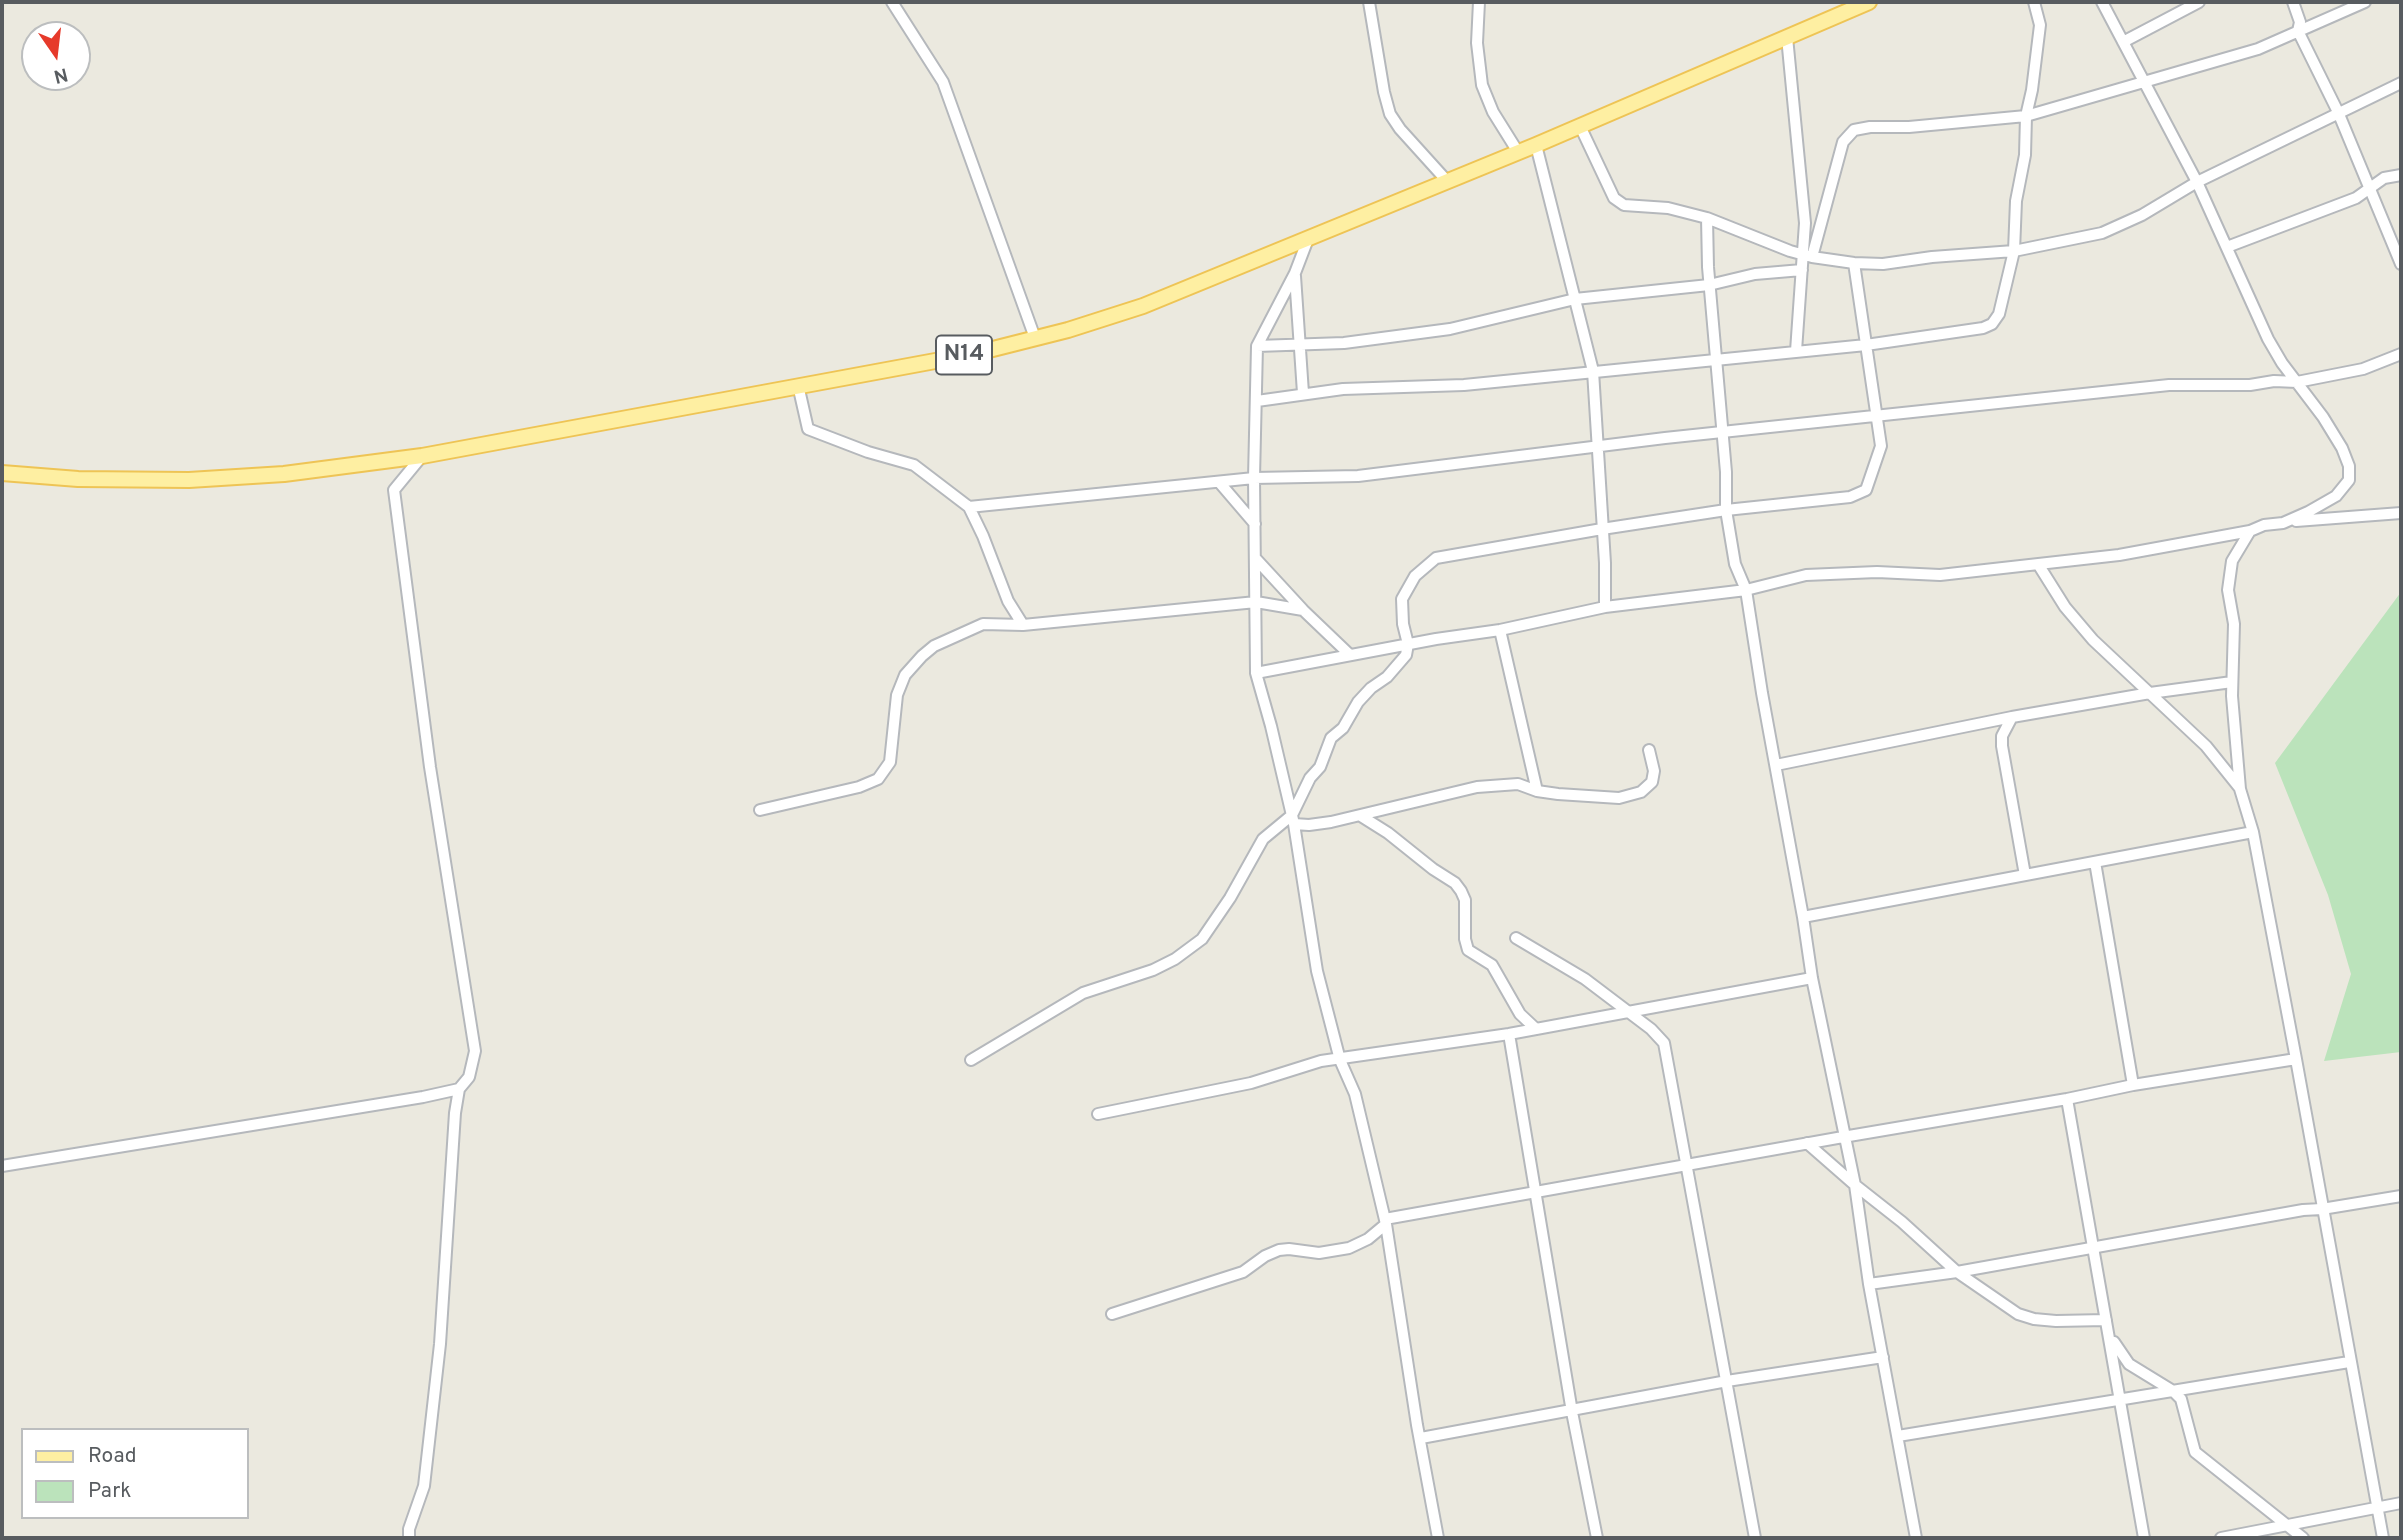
<!DOCTYPE html>
<html>
<head>
<meta charset="utf-8">
<style>
  body { margin:0 }
  #map { position:relative; width:2403px; height:1540px; overflow:hidden; background:#ebe9df; font-family:Overpass,sans-serif }
  canvas { display:block }
  .frame { position:absolute; inset:0; border:4px solid #585c60; pointer-events:none }
  .legend { position:absolute; left:21px; top:1428px; width:228px; height:91px; box-sizing:border-box; background:#fff; border:2px solid #bcbebf; margin:0; padding:9px 12px; list-style:none; font-size:21px; color:#585c60 }
  .legend li { display:flex; align-items:center; gap:14px; height:35px }
  .legend b { width:35px; border:2px solid #bcbebf }
  .north { position:absolute; left:21px; top:21px; width:70px; height:70px; box-sizing:border-box; background:#fff; border:2px solid #bcbebf; border-radius:50%; rotate:166deg; font-size:19px; font-weight:700; line-height:28px; text-align:center; color:#585c60 }
  .north::after { content:''; display:block; margin:auto; width:24px; height:32px; background:#e63a2b; clip-path:polygon(50% 0,100% 100%,50% 72%,0 100%) }
</style>
</head>
<body>
<div id="map">
<canvas width="2403" height="1540"></canvas>
<div class="frame"></div>
<ul class="legend">
<li><b style="height:9px;background:#feefa2"></b>Road</li>
<li><b style="height:19px;background:#bbe3bb"></b>Park</li>
</ul>
<div class="north">N</div>
</div>
<script>
const ctx = document.querySelector('canvas').getContext('2d');
ctx.lineJoin = 'round';
function paint(path, color) {
  ctx.fillStyle = color;
  ctx.fill(path, 'evenodd');
}
function poly(rows) {
  const path = new Path2D();
  for (const r of rows) {
    path.moveTo(r[0], r[1]);
    for (let i = 2; i < r.length; i += 2) path.lineTo(r[i], r[i + 1]);
  }
  return path;
}
function trace(path, color, width, dash) {
  ctx.strokeStyle = color;
  ctx.lineWidth = width;
  ctx.lineCap = dash ? 'butt' : 'round';
  ctx.setLineDash(dash || []);
  ctx.stroke(path);
}
function label(font, color, halo, rows, align = 'center') {
  ctx.font = font + ' Overpass,sans-serif';
  ctx.lineWidth = 5;
  ctx.setLineDash([]);
  ctx.textBaseline = 'middle';
  ctx.strokeStyle = halo;
  ctx.fillStyle = color;
  for (const [text, x, y, turn = 0] of rows) {
    ctx.save();
    ctx.translate(x, y);
    ctx.rotate((+turn || 0) * Math.PI / 180);
    ctx.textAlign = isNaN(turn) ? turn : align;
    if (halo) ctx.strokeText(text, 0, 0);
    ctx.fillText(text, 0, 0);
    ctx.restore();
  }
}
paint(poly([
  [2401,592,2401,1052,2324,1061,2351,974,2328,895,2275,763]
]), '#bbe3bb');
const minor = poly([
  [892,2,943,82,1035,338],
  [1369,2,1384,92,1390,114,1400,129,1447,181],
  [1479,2,1477,43,1482,85,1493,112,1518,152],
  [2102,2,2197,182,2268,339,2282,363,2323,417,2342,448,2349,466,2349,480,2336,496,2308,512,2283,523,2264,525,2250,531,2232,561,2228,590,2234,624,2232,696,2240,789,2253,832,2296,1059,2383,1538],
  [2293,2,2300,22,2298,31,2338,112,2401,264],
  [1787,37,1805,223,1796,351],
  [2123,42,2199,2],
  [1580,126,1614,198,1624,205,1668,208,1707,218,1790,251,1812,257,1854,263,1883,264,1932,257,2014,251,2102,233,2142,215,2197,182,2401,83],
  [1536,145,1593,371,1605,563,1605,607],
  [1707,218,1708,267,1726,472,1726,510,1735,564,1746,590,1762,693,1803,917,1812,978,1855,1185,1869,1284,1916,1538],
  [1308,239,1295,273,1257,346,1254,478,1256,673,1271,726,1294,824,1317,971,1340,1060,1355,1094,1386,1224,1417,1425,1438,1538],
  [2227,247,2356,198,2384,178,2401,175],
  [1812,257,1843,142,1854,130,1870,127,1909,127,2026,116,2258,49,2365,2],
  [1295,276,1303,393],
  [1257,346,1344,343,1450,329,1575,299,1709,285,1755,274,1802,270],
  [1257,401,1343,389,1464,385,1866,345,1983,328,1992,324,1999,314,2014,251,2016,201,2025,155,2026,116,2032,90,2040,25,2034,2],
  [1219,482,1255,524],
  [969,507,1254,478,1358,476,1665,438,2169,385,2250,385,2274,381,2297,382,2363,369,2401,354],
  [2296,521,2401,513],
  [1256,559,1303,610,1349,654],
  [2038,564,2065,607,2093,640,2206,746,2239,787],
  [1023,625,1256,602,1303,610],
  [1500,630,1537,791],
  [1256,673,1436,639,1500,630,1605,607,1746,590,1806,575,1877,572,1940,575,2119,555,2250,531],
  [2012,717,2002,736,2002,746,2025,875],
  [1776,765,2012,717,2150,693,2232,682],
  [760,810,859,787,878,779,890,762,897,695,905,675,922,656,934,646,983,624,1023,625,1008,601,983,536,969,507,914,465,868,452,808,429,798,385],
  [1361,816,1388,833,1433,869,1455,883,1461,891,1465,900,1465,939,1468,950,1492,965,1520,1014,1536,1029],
  [1294,824,1309,825,1331,822,1477,787,1518,784,1537,791,1558,794,1619,798,1641,792,1652,782,1654,771,1649,750],
  [2095,862,2133,1085],
  [1803,917,2253,832],
  [1516,938,1585,979,1651,1029,1664,1043,1755,1538],
  [1509,1034,1572,1412,1597,1538],
  [971,1060,1083,993,1153,970,1175,959,1202,939,1230,898,1263,839,1292,815,1310,778,1320,767,1331,738,1343,728,1358,702,1371,688,1387,677,1406,655,1408,644,1403,624,1402,599,1415,576,1436,558,1602,529,1726,510,1850,497,1866,490,1881,446,1854,263],
  [2067,1099,2144,1538],
  [1098,1114,1251,1083,1321,1061,1509,1034,1812,978],
  [1807,1143,1855,1185,1902,1222,1957,1272,2018,1314,2034,1319,2056,1321,2106,1320],
  [2,1166,423,1097,459,1089,469,1077,475,1051,430,767,394,490,422,456],
  [1385,1219,1843,1137,2067,1099,2133,1085,2296,1059],
  [1869,1284,1957,1272,2303,1210,2322,1209,2401,1196],
  [1112,1314,1243,1272,1265,1256,1279,1250,1289,1249,1319,1253,1349,1248,1368,1239,1386,1224],
  [2114,1342,2129,1364,2173,1391,2181,1399,2195,1452,2303,1538],
  [1898,1436,2349,1362],
  [1421,1438,1727,1381,1883,1357],
  [409,1538,409,1529,424,1486,440,1344,455,1113,459,1089],
  [2221,1538,2401,1503]
]);
const major = poly([
  [2,473,78,479,189,480,284,474,422,456,973,354,1068,330,1143,306,1536,145,1869,2]
]);
trace(minor, '#b5b8bc', 14);
trace(major, '#eec455', 18);
trace(minor, '#fff', 10);
trace(major, '#feefa2', 14);
for (const [x, y, w] of [
  [964,355,56]
]) {
  const box = new Path2D();
  box.roundRect(x - w / 2, y - 19.5, w, 39, 5);
  ctx.fillStyle = '#fff';
  ctx.fill(box);
  trace(box, '#585c60', 2);
}
label('bold 23px', '#585c60', null, [
  ["N14",964,355]
]);
</script>
</body>
</html>
